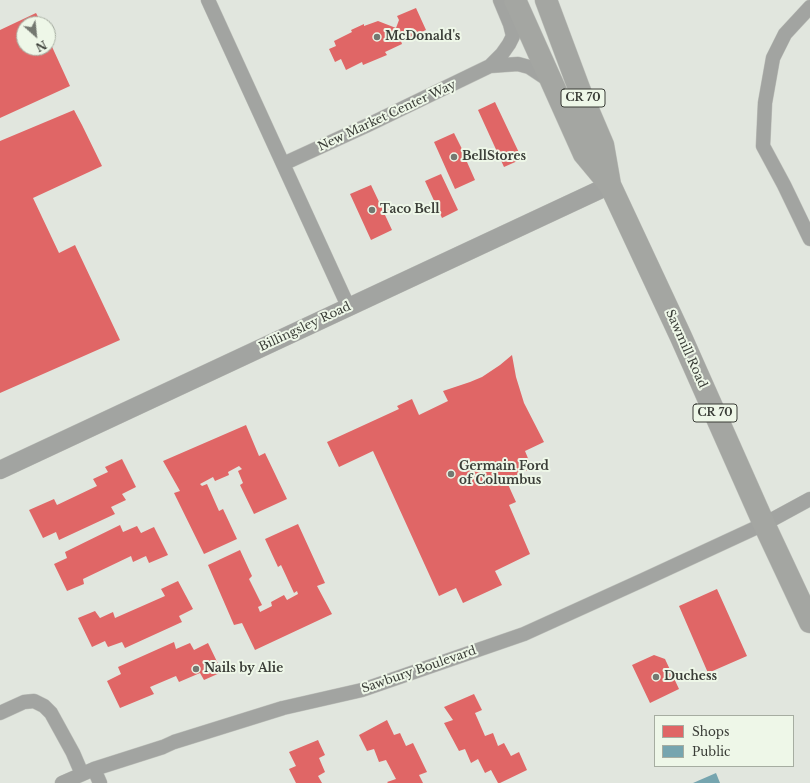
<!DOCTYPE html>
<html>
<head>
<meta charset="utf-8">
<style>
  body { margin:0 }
  #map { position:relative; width:810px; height:783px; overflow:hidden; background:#e1e6de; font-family:"Libre Baskerville",serif }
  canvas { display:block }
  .legend { position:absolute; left:654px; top:715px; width:140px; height:52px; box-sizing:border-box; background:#eef7e8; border:1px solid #a6ada1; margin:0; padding:5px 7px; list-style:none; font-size:12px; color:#3a3d37 }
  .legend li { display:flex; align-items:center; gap:8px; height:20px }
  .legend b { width:20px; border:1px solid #a6ada1 }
  .north { position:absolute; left:16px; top:16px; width:40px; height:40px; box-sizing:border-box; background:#eef7e8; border:1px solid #a6ada1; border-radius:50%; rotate:153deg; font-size:11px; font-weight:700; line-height:16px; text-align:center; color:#3a3d37 }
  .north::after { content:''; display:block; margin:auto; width:14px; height:18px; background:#747871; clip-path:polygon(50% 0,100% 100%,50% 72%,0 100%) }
</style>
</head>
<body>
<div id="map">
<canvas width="810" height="783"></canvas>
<ul class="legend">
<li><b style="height:11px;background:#e06666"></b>Shops</li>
<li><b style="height:11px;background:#76a5af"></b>Public</li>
</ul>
<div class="north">N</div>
</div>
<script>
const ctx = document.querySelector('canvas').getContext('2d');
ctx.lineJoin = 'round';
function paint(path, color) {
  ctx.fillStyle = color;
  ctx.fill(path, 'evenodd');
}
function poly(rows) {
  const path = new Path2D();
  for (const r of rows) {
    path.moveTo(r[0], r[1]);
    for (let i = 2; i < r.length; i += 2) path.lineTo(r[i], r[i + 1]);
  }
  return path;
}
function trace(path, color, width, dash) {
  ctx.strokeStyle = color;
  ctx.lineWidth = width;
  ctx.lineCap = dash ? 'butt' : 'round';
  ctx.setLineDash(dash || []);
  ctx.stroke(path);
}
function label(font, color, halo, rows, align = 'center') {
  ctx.font = font + ' "Libre Baskerville",serif';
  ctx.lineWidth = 4;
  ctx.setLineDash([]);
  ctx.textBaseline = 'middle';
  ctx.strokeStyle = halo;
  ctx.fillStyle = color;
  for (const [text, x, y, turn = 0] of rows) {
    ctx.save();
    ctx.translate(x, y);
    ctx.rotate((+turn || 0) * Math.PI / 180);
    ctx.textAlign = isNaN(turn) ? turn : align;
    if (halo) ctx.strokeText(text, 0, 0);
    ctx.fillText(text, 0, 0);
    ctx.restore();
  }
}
paint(poly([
  [416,8,426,30,401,41,402,44,385,52,387,55,363,65,362,62,346,70,341,59,335,62,329,49,336,46,334,41,352,32,351,30,364,24,364,26,378,21,396,28,399,20,397,16],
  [36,13,42,24,24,24,24,48,48,48,48,38,70,86,0,118,0,30],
  [495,102,522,159,504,167,478,110],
  [74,110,82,125,102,166,33,198,59,253,75,245,120,340,0,393,0,141],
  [454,133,464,153,465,152,469,161,467,162,475,180,455,189,434,142],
  [441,174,458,210,442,218,425,181],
  [371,185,381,206,386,204,390,213,385,215,392,230,371,240,350,194],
  [512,355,516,377,524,403,544,442,525,451,532,468,506,480,516,502,509,505,530,554,495,571,502,585,463,603,456,588,439,596,373,451,339,467,327,442,399,409,397,406,412,399,419,415,448,401,443,391,470,382,482,377,500,365],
  [246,425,259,456,265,453,287,499,254,514,240,485,243,483,238,471,242,469,239,466,228,472,229,475,215,481,213,477,200,484,202,486,207,484,219,511,223,509,237,539,204,554,174,493,180,491,163,461],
  [122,459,136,487,122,494,126,500,111,507,115,514,59,540,56,532,43,538,29,510,54,499,57,505,97,486,93,479,108,472,105,467],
  [298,524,325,583,317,586,332,614,255,650,242,623,234,625,208,565,240,550,252,576,249,579,262,605,258,607,260,612,272,606,271,602,284,595,287,600,298,594,297,591,294,593,281,565,278,567,265,539],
  [120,525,123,532,137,526,141,533,154,527,168,555,149,563,146,556,133,562,131,556,83,579,84,584,67,591,54,564,67,558,65,552],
  [178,581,193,609,179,616,182,622,125,648,122,642,108,647,105,641,92,647,78,618,95,611,100,618,113,612,115,618,165,596,161,589],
  [717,589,747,656,708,673,679,606],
  [174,642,176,649,190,643,194,650,208,643,222,672,204,680,200,673,179,682,176,676,150,687,154,694,120,708,107,681,121,674,118,667],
  [654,655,665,659,679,689,650,703,632,665],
  [474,694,482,710,475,713,485,736,493,733,498,746,504,743,511,756,519,752,527,770,500,783,498,783,491,770,485,773,478,759,471,763,465,749,459,751,444,723,453,720,444,707],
  [387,720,394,735,400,733,406,746,413,743,427,772,419,775,423,783,388,783,387,782,396,779,386,760,379,762,374,749,367,751,359,735],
  [318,740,325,755,319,758,325,772,318,776,322,783,296,783,289,769,296,766,289,752]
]), '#e06666');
paint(poly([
  [716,773,720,783,693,783]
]), '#76a5af');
const minor = poly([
  [208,0,348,306],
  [810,7,785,34,773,58,765,103,763,146,784,185,810,239],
  [490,66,518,64,529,67,550,81],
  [283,164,368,125,490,66,502,54,509,44,513,36,510,24,500,0],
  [0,713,24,702,34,701,44,706,51,713,73,753,82,774],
  [94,769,100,783],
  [62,783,94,769,163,747,174,742,283,708,362,690,524,634,643,580,764,524,810,499]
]);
const tertiary = poly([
  [0,470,610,185]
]);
const primary = poly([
  [515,0,584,154,609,184],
  [546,0,580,91,603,145,610,185,681,337,764,524,810,622]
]);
trace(minor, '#c0c3bd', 15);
trace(tertiary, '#c0c3bd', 19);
trace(primary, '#c0c3bd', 23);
trace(minor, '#a2a4a1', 14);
trace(tertiary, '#a2a4a1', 18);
trace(primary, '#a4a6a2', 22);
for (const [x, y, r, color] of [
  [377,37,4,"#747871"],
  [454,157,4,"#747871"],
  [372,210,4,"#747871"],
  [451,474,4,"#747871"],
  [196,669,4,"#747871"],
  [656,677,4,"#747871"]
]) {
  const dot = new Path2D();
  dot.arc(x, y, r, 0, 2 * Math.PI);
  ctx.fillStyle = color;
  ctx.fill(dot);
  trace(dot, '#eef7e8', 1.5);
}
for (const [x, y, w] of [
  [583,98,44],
  [715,413,44]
]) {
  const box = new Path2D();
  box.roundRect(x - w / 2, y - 9, w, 18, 3);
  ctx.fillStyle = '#eef7e8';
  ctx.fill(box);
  trace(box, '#3a3d37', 1);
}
label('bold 11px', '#3a3d37', null, [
  ["CR 70",583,98],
  ["CR 70",715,413]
]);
label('bold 12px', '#3a3d37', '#eef7e8', [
  ["McDonald's",385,37],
  ["BellStores",462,157],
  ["Taco Bell",380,210],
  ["Germain Ford",459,467],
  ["of Columbus",459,481],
  ["Nails by Alie",204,669],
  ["Duchess",664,677]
], 'left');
label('12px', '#3a3d37', '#eef7e8', [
  ["New Market Center Way",387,116,-25],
  ["Billingsley Road",305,327,-25],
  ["Sawmill Road",686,349,66],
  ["Sawbury Boulevard",419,670,-19]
]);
</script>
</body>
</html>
